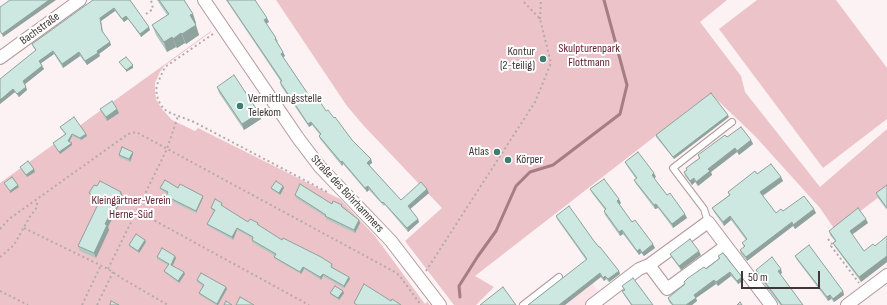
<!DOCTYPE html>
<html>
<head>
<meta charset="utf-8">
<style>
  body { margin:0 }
  #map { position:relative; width:887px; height:305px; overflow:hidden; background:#fdf2f3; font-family:"Sofia Sans Condensed",sans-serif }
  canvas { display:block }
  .scale { position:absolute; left:741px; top:271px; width:79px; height:18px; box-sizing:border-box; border:2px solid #403537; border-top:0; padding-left:5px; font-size:12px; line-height:14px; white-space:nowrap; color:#403537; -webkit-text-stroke:3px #fff; paint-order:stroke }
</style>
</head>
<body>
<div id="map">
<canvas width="887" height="305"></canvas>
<div class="scale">50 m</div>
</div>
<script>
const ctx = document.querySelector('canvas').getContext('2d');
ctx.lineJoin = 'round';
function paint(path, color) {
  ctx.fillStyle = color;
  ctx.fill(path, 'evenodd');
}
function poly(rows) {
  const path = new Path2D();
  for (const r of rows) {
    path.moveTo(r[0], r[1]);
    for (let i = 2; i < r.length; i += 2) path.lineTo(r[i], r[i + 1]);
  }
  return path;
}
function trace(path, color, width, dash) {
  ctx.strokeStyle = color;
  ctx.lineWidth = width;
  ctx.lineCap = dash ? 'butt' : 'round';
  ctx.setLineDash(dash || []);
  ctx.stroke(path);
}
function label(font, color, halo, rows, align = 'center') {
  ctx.font = font + ' "Sofia Sans Condensed",sans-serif';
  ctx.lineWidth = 4;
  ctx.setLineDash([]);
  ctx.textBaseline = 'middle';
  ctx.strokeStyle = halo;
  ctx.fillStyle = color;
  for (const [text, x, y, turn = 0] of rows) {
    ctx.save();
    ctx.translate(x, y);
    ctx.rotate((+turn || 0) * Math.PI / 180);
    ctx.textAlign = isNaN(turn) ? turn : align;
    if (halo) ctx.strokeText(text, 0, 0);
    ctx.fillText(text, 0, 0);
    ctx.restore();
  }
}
paint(poly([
  [581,268,601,295,587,305,534,305]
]), '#fae4e7');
paint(poly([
  [276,0,727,0,700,22,741,76,745,92,820,187,887,129,887,191,835,230,820,208,755,136,712,95,694,106,475,276,494,287,476,305,454,305,405,241,442,208,364,126,347,106],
  [757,0,836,0,887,68,887,119,823,168,719,29],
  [211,31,211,32,164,66,160,72,155,83,155,91,156,99,162,109,172,120,195,131,198,128,340,199,375,236,425,304,427,302,430,305,0,305,0,183]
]), '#ebc3c9');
trace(poly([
  [460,297,459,286,478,256,496,231,516,186,530,172,553,165,620,114,627,85,604,0]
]), '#a67d83', 3);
const lane = poly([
  [708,222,704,209,673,168,732,122],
  [523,305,559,277]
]);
const street = poly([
  [204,0,298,138,320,167,391,241,440,305],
  [0,58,80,0],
  [649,265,667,289,726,246],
  [592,305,639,269,649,265,708,222,771,305],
  [847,305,887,275]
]);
trace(lane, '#b29a9d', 8);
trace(street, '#b29a9d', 14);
trace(poly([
  [146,14,153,9,151,0],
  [540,19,541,0],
  [213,34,165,67,158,82,156,90,158,100,163,108,168,112,194,122,329,193],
  [137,211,309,305],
  [24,228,108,269,123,279,168,305],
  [0,229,9,219,128,134,136,132,393,271,399,275,421,305],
  [828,239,833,245,831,246,859,283],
  [0,257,14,245,29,218,37,207,37,204,35,201],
  [108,269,167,149,178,116],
  [426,271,535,102,551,63,540,19,522,0],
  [0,291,28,305],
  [82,305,101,265],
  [97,305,113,272]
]), '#b5aaab', 2, [2, 3]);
trace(lane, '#fff', 6);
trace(street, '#fff', 12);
paint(poly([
  [130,0,150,30,141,37,128,19,124,22,115,11,101,21,103,32,110,42,111,45,99,54,100,56,87,65,80,56,63,68,54,54,41,63,44,69,25,84,27,90,19,97,15,92,0,104,0,79,36,51,33,47,32,44],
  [157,0,184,0,193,14,196,23,195,24,199,35,186,44,185,43,177,48,176,47,167,52,156,35,152,25,167,15],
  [226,0,255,0,269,22,266,23,278,41,277,42,285,56,283,57,312,100,326,111,334,118,352,140,371,159,372,163,369,165,401,200,427,189,429,193,410,209,418,219,419,222,408,232,385,205,384,206,369,190,367,192,343,164,342,166,320,139,319,136,320,135,312,125,309,127,281,86,280,82,281,82],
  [217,87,259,113,261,119,244,130,219,93],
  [100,109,117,109,119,113,107,121,102,113],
  [729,117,674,159,656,137,656,135],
  [60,127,86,134,87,136,81,140,72,136,69,142,72,145,60,154,53,143,65,134,61,129],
  [727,137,751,140,753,144,739,155,737,152,711,172,712,175,698,186,695,182,692,185,685,176,684,172,687,170,686,168,699,158,698,155],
  [133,152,133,154,130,162,119,157,119,155],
  [625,162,656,177,654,178,667,195,687,218,673,228,658,208,655,209,636,184,634,180,636,179,627,166],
  [757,174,781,177,783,181,763,196,776,213,783,211,816,213,795,229,793,226,747,261,741,254,740,250,744,247,742,243,746,240,731,220,724,226,714,212,712,208,729,195,728,192],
  [887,185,887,210,878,198,876,193],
  [97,186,123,197,108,227,109,230,96,258,80,251,78,246,99,203,91,198,89,193],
  [283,186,284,188,280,195,272,190,271,188],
  [160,188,178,188,203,196,203,198,196,213,167,199,166,196,168,194,161,190],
  [590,189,621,203,619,204,632,222,655,248,644,256,641,253,639,255,623,234,620,236,605,215,604,211,605,210,592,193],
  [295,195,332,204,343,207,359,220,360,223,355,233,326,219,326,217,296,198],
  [222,203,223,205,222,206,248,222,259,225,282,240,332,264,333,267,333,268,349,277,350,279,344,288,323,276,321,280,304,269,301,274,275,259,274,257,275,256,252,242,252,238,237,230,233,240,208,226,207,224,214,211,212,210,211,208],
  [556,216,594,241,619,271,620,274,609,282,606,279,604,281,586,260,557,219],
  [868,223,852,235,864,251,875,246,887,236,887,262,861,282,835,247,833,243,835,241,830,235,829,231],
  [146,242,139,253,130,247,129,245],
  [670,254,701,255,681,270,672,258],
  [718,256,743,281,738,284,731,276,718,286,716,284,696,298,697,301,692,305,672,305,669,302,668,298,685,285,684,282,706,269,719,259],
  [795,256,843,291,844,295,834,302,831,299,828,301,797,260],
  [157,257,176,258,172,266,185,274,179,283,165,273,164,271,168,265,157,259],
  [756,270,782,273,780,274,803,305,780,305,757,274],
  [197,280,227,289,218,305,216,305,200,295,199,293,203,286,197,282],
  [622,286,653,305,631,305,624,295,622,291,624,290],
  [343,291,344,293,339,300,331,295,330,293]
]), '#b0c8c1');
paint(poly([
  [49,0,56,0,3,37,2,34],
  [114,8,115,11,101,21,104,34,100,18],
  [193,14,196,23,194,25,190,15],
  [126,16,128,19,124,22,122,19],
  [267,18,269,22,266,24,264,20],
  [196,25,199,35,186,44,182,34],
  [149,27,150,30,141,37,140,34],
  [181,33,185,43,177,48,173,39],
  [172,37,176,47,167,52,164,42],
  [110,42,111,45,99,54,100,56,87,65,85,61,97,51],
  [53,51,54,54,40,64,39,61],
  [79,52,80,56,63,68,62,64],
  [283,52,285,56,282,58,281,54],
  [133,65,133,68,126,72,126,70],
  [42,66,44,69,24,85,23,81],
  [26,87,27,90,19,97,17,94],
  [13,89,15,92,0,104,0,100],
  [117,109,119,113,107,121,106,117],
  [259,113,261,119,244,130,242,124],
  [728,115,729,117,674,159,673,157],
  [311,122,312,125,309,127,308,124],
  [72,134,72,136,69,143,68,141],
  [86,134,87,136,81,140,80,138],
  [751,140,753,144,739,155,737,151],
  [72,143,72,145,60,154,59,152],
  [735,148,737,152,711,172,712,175,698,186,696,182,708,169],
  [133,152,133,154,130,162,129,159],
  [371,159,372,163,368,166,367,163],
  [342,161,343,164,342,166,341,162],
  [34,169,35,172,27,177,26,175],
  [654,173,656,177,653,179,652,175],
  [781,177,783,181,762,196,760,192],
  [694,178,695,182,692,185,690,181],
  [18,185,19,187,10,193,10,191],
  [283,186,284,188,280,195,279,193],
  [368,186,369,190,367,192,365,188],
  [427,189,429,193,409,210,408,206],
  [121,192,123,197,108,227,109,230,96,258,94,253,105,224],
  [203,196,203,198,196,213,196,211],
  [619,199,621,203,619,205,617,201],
  [656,204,658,208,655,209,654,205],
  [814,209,816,213,795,229,793,225],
  [685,214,687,218,673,228,672,224],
  [730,216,731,220,724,226,723,222],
  [418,219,419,222,408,232,407,228],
  [866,219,868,223,851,235,850,231],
  [359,220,360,223,355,233,354,230],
  [792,222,793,226,747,261,746,257],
  [237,228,237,230,233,240,232,237],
  [622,230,623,234,620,236,619,232],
  [145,240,146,242,139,253,138,251],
  [653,244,655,248,644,256,642,253],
  [640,249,641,253,639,255,637,251],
  [699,251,701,255,681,270,679,266],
  [175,256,176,258,172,267,171,265],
  [887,256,887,262,861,282,859,277],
  [303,267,304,269,301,274,300,272],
  [781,269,782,273,779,275,778,271],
  [619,271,620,274,609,282,608,279],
  [184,272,185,274,179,283,178,281],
  [730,272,731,276,718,286,716,282],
  [600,273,601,277,565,305,559,305],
  [323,274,323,276,321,280,320,277],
  [605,276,606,279,604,281,603,278],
  [349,277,350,279,344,288,344,286],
  [742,277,743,281,738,284,737,281],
  [714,280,716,284,696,298,697,301,692,305,686,305,694,295],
  [226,287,227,289,218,305,217,305,217,304],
  [343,291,344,293,339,300,338,298],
  [843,291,844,295,834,302,833,299],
  [830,295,831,299,828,301,827,297]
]), '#90a29d');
const building = poly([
  [10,0,49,0,2,34,0,31,0,7,10,0],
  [93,0,130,0,149,27,140,34,126,16,122,19,114,8,100,18,102,31,110,42,97,51,98,53,85,61,79,52,62,64,53,51,39,61,42,66,23,81,26,87,17,94,13,89,0,100,0,79,36,50,32,44,93,0],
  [159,0,184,0,193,14,190,15,196,25,182,34,181,33,173,39,172,37,164,42,152,25,169,14,159,0],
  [227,0,255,0,267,18,264,20,276,38,275,39,283,52,281,54,312,100,317,97,326,111,328,110,334,118,335,117,352,140,371,159,367,163,401,200,421,182,427,189,408,206,418,219,407,228,383,202,382,203,368,186,365,188,342,161,341,162,319,136,321,134,311,122,308,124,280,82,282,81,227,0],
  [126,57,133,65,126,70,119,62,126,57],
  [234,75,259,113,242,124,217,87,234,75],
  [711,93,728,115,673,157,656,135,711,93],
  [112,101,117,109,106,117,100,109,112,101],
  [74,117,86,134,80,138,72,134,68,141,72,143,59,152,53,143,66,134,60,127,74,117],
  [741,127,751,140,737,151,735,148,708,169,710,171,696,182,694,178,690,181,684,172,687,170,686,168,700,158,698,155,725,135,727,137,741,127],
  [122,147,133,152,129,159,119,155,122,147],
  [638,152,654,173,652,175,657,182,667,195,670,193,685,214,672,224,656,204,654,205,634,180,637,178,625,162,638,152],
  [28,161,34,169,26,175,20,167,28,161],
  [771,164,781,177,760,192,776,213,781,209,783,211,804,196,814,209,793,225,792,222,746,257,740,250,745,246,742,243,747,239,730,216,723,222,712,208,730,195,728,192,755,171,757,174,771,164],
  [12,177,18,185,10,191,4,183,12,177],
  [604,179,619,199,617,201,632,222,635,220,653,244,642,253,640,249,637,251,622,230,619,232,604,211,606,209,590,189,604,179],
  [165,180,178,188,180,184,203,196,196,211,166,196,168,192,160,188,165,180],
  [100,181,121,192,105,224,107,225,94,253,78,246,100,200,89,193,94,185,97,186,100,181],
  [276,181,283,186,279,193,271,188,276,181],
  [300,184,332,204,333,201,342,205,341,206,359,220,354,230,325,216,326,215,295,195,300,184],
  [887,185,887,208,876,193,887,185],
  [215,199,222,203,221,205,248,222,250,219,258,223,257,224,282,240,283,238,321,257,332,264,331,267,349,277,344,286,323,274,320,277,303,267,300,272,274,257,276,254,252,240,253,237,237,228,232,237,207,224,215,210,211,208,215,199],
  [569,206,594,241,599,247,600,247,619,271,608,279,605,276,603,278,600,273,559,305,528,305,587,259,556,216,569,206],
  [858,208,866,219,850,231,864,251,873,244,875,246,887,236,887,256,859,277,833,243,836,241,829,231,858,208],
  [136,234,145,240,138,251,129,245,136,234],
  [690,239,699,251,679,266,670,254,690,239],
  [809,245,843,291,833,299,830,295,827,297,795,256,809,245],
  [162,248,175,256,171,265,184,272,178,281,164,271,169,264,157,257,162,248],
  [723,253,742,277,737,281,730,272,716,282,714,280,694,295,696,298,686,305,673,305,668,298,685,284,684,282,688,278,704,267,706,269,720,258,718,256,723,253],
  [772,257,781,269,778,271,803,305,782,305,756,270,772,257],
  [201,273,226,287,217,304,199,293,204,285,197,280,201,273],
  [633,278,653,305,632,305,622,291,625,290,622,286,633,278],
  [364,284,391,301,392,299,401,305,357,305,354,303,364,284],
  [335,286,343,291,338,298,330,293,335,286],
  [503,287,516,305,480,305,503,287],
  [240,297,254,305,236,305,240,297],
  [111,301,119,305,110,305,111,301],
  [226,301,232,305,224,305,226,301],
  [740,302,742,305,737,305,740,302]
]);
paint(building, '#cde8e0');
trace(building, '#90a29d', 1);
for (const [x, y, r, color] of [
  [543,59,4,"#3d7e6f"],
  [240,106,4,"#3d7e6f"],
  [497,152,4,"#3d7e6f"],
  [508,160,4,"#3d7e6f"]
]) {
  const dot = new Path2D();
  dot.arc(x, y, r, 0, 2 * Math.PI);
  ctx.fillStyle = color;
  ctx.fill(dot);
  trace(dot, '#fff', 1.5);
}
label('12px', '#403537', '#fff', [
  ["Bachstraße",40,29,-36],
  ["Straße des Bohrhammers",347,194,47]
]);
label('12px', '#632232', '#fff', [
  ["Skulpturenpark",589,49],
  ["Flottmann",589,63],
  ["Kleingärtner-Verein",131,201],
  ["Herne-Süd",131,215]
]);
label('12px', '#403537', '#fff', [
  ["Kontur",535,52],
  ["(2-teilig)",535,66],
  ["Vermittlungsstelle",248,99,"left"],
  ["Telekom",248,113,"left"],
  ["Atlas",489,152],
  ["Körper",516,160,"left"]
], 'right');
</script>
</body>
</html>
